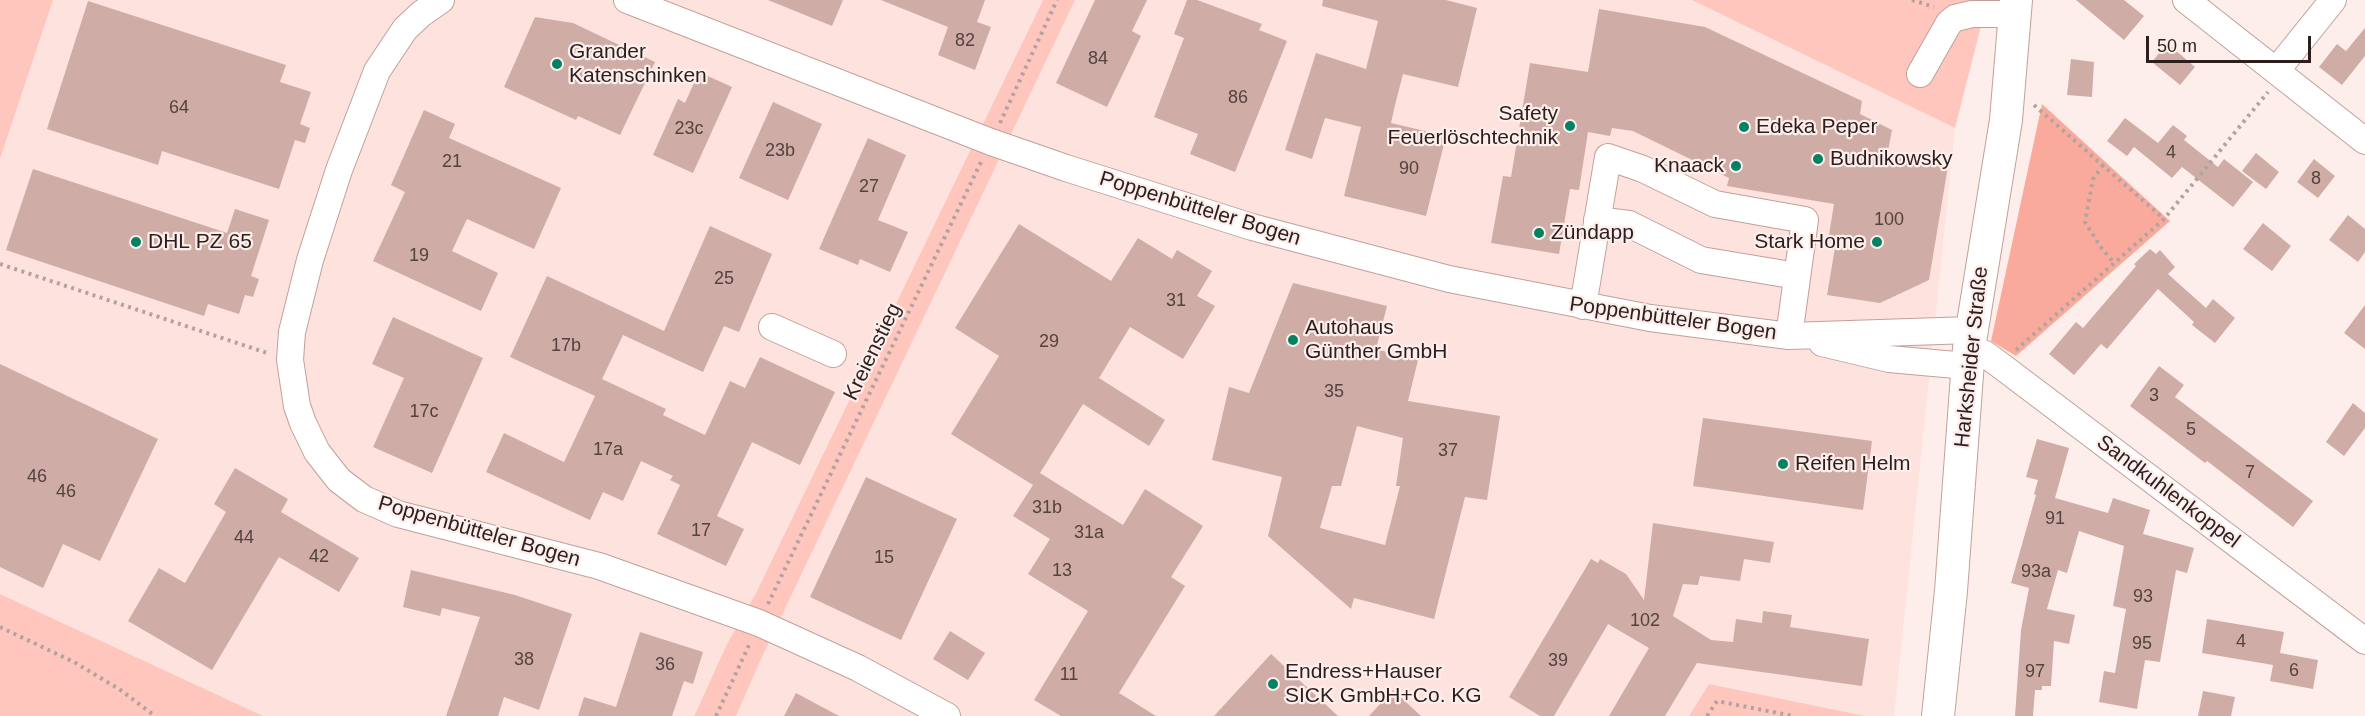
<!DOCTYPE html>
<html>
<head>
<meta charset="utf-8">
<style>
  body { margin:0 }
  #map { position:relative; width:2365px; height:716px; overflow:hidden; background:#fdeeeb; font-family:Helvetica,sans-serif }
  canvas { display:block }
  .scale { position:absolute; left:2146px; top:36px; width:165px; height:27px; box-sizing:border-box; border:3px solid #2b1e1c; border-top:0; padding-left:8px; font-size:18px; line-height:21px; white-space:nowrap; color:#2b1e1c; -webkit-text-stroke:4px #fdeeeb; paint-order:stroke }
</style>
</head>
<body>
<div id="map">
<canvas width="2365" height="716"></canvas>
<div class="scale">50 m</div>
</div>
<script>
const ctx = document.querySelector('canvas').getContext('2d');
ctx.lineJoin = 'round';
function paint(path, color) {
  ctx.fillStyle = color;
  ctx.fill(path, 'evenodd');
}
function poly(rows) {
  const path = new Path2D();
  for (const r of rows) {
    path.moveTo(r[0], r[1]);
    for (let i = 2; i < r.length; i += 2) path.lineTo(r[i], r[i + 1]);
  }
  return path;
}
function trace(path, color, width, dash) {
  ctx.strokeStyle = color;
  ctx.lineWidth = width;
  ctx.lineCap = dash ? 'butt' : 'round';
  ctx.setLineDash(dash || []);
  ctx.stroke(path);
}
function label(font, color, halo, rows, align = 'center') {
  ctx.font = font + ' Helvetica,sans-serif';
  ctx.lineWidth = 4.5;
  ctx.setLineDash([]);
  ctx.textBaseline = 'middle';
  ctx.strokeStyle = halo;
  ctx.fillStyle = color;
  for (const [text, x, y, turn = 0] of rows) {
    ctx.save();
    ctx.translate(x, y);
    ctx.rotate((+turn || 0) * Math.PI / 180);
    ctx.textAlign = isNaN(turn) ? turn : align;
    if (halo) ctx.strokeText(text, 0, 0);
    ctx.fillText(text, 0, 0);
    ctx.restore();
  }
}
paint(poly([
  [53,0,1043,0,756,593,727,644,693,716,263,716,0,594,0,159],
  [1075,0,1692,0,1955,128,1894,716,1865,716,1709,684,1689,716,736,716,761,659]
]), '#fde2dd');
paint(poly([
  [0,0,53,0,0,159],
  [1043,0,1075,0,761,659,736,716,694,716,727,644,756,593],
  [1692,0,1983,0,1981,26,1955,128],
  [0,594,263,716,0,716],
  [1709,684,1865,716,1689,716]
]), '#fec6bd');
paint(poly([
  [2042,104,2170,221,2016,356,1991,341]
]), '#faaa9c');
paint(poly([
  [768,0,843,0,832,26],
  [881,0,985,0,977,22,991,27,975,70,938,55,948,27],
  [1095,0,1147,0,1132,31,1141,36,1107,107,1056,83],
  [1187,0,1197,0,1262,24,1259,30,1287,41,1235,172,1190,154,1198,134,1154,117,1184,38,1174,34],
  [1323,0,1446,0,1477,8,1458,87,1403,74,1395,105,1391,123,1446,136,1426,216,1344,196,1361,127,1325,118,1312,159,1285,150,1316,53,1366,69,1378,21,1322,6],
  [2076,0,2124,0,2144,16,2124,40],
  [88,1,286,65,280,82,311,92,300,124,310,128,305,143,295,140,279,189,162,151,158,165,47,129],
  [1599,9,1705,27,1862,101,1860,114,1892,130,1887,156,1948,166,1929,280,1880,303,1827,295,1836,242,1828,241,1834,204,1727,186,1729,178,1633,131,1612,128,1610,136,1588,132,1579,190,1570,189,1559,254,1491,243,1503,176,1511,177,1530,63,1588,72],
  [535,17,573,23,655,62,620,135,578,116,576,120,504,87],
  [2365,28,2365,56,2342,85,2319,67,2337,44,2346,51],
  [2167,43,2195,67,2180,85,2152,62],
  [2071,59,2094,62,2092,97,2067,95],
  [699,72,732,87,693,173,653,155,678,99,685,103],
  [773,102,822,124,788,200,739,178],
  [424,110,455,124,449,138,561,188,534,249,467,219,452,251,498,273,481,311,373,261,405,192,391,185],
  [2125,118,2158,143,2173,125,2187,136,2184,140,2218,167,2224,159,2253,182,2233,207,2182,167,2172,178,2134,147,2127,156,2107,141],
  [868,138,906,155,878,220,908,232,890,272,860,259,858,265,819,249],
  [2256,153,2279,172,2266,189,2242,171],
  [2314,159,2335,176,2318,198,2297,182],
  [33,169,227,233,235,209,269,220,251,276,259,279,253,297,245,295,239,314,208,304,204,316,6,250],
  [2348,215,2365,229,2365,252,2358,262,2329,240],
  [2263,223,2291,246,2272,271,2243,249],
  [1019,224,1111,281,1138,238,1172,259,1177,250,1212,271,1197,296,1215,306,1183,359,1130,327,1099,378,1165,420,1149,446,1083,404,1040,473,1123,525,1145,489,1203,526,1171,577,1185,586,1119,693,1156,716,1061,716,1034,700,1088,611,1028,574,1050,539,1013,516,1033,485,951,434,999,356,955,328],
  [710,226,772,254,739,332,724,326,703,372,623,335,602,379,666,409,663,415,705,435,730,381,745,388,760,357,835,392,800,465,752,442,717,516,744,529,726,566,657,534,680,485,670,480,673,476,641,461,623,501,603,492,590,520,486,472,504,433,564,462,595,396,510,357,547,276,664,331],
  [2150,249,2156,254,2160,250,2175,267,2168,274,2206,308,2213,299,2235,318,2215,343,2192,325,2194,322,2158,289,2107,349,2101,344,2074,375,2049,354,2076,322,2083,328,2136,266,2134,264],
  [1293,283,1387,306,1376,349,1418,360,1408,401,1500,416,1487,500,1465,497,1434,619,1354,598,1351,609,1268,536,1282,477,1212,460,1229,387,1249,393],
  [1357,426,1403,438,1396,486,1400,486,1385,545,1320,528,1332,486,1341,486],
  [2365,305,2365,349,2344,333],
  [393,317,483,358,432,473,373,447,404,378,372,364],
  [0,364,158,439,100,561,63,544,43,588,0,567],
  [2159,366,2184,385,2175,397,2313,501,2293,527,2207,461,2205,463,2130,406],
  [2353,403,2365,413,2365,428,2344,456,2326,442],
  [1703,418,1872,441,1863,510,1693,486],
  [2037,439,2069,448,2055,498,2108,513,2113,498,2150,510,2143,534,2194,548,2187,573,2176,570,2160,662,2145,660,2137,709,2099,702,2104,671,2115,673,2126,609,2113,606,2124,546,2079,531,2067,573,2058,570,2047,609,2075,615,2069,644,2054,641,2051,686,2042,686,2042,690,2035,690,2033,716,2015,716,2021,630,2029,588,2011,583,2036,495,2034,494,2038,480,2026,477],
  [235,468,288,499,281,512,359,558,339,592,279,557,212,670,128,621,159,568,185,583,226,512,214,504],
  [866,477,957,519,901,640,810,597],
  [1653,523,1774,542,1770,563,1744,559,1740,581,1700,576,1698,585,1683,584,1673,616,1711,640,1733,642,1736,619,1762,623,1763,611,1792,615,1790,627,1869,639,1862,686,1697,663,1665,716,1609,716,1649,648,1608,624,1554,716,1540,716,1509,697,1591,559,1598,563,1600,559,1626,574,1644,600],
  [411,570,515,595,572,614,539,710,504,697,498,716,446,716,480,617,442,608,440,616,403,607],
  [2207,619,2284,632,2280,653,2318,660,2313,689,2270,681,2273,665,2202,653],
  [950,631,985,653,968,680,933,659],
  [640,632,703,652,693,684,684,681,672,716,578,716,584,697,616,707],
  [1271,654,1338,716,1214,716],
  [1393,690,1421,716,1369,716],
  [2203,691,2235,697,2231,716,2198,716],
  [796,693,839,716,784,716]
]), '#cfada6');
const minor = poly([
  [441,0,421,14,405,29,377,71,339,170,310,260,292,332,290,360,297,406,303,423,317,452,339,480,364,499,398,514,599,566,759,623,858,668,947,716],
  [627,0,991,142,1066,168,1252,227,1449,279,1650,318,1789,336,1971,330],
  [2186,0,2365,141],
  [2276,71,2333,0],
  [1920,74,1949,23,1955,18,1972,14,2016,14],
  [1597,220,1629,224,1701,260,1797,276],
  [1583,306,1608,157,1643,169,1715,204,1805,220,1789,336],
  [772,327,833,354],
  [1822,343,1889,359,1967,366],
  [1969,348,1985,354,2000,365,2365,641]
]);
const major = poly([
  [1938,716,1951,591,1969,348,2006,120,2016,0]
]);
trace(minor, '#c2a09a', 28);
trace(major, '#c2a09a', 34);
trace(poly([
  [1912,0,1934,7],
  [2034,105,2164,219],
  [1000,123,1057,0],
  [2103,165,2093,179,2085,222,2100,246,2114,263],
  [0,264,267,353],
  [2016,350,2164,219,2268,92],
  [768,604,981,162],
  [0,627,74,662,119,689,155,716],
  [716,716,750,643],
  [1707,716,1717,701,1793,716]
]), '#b1a3a0', 4, [3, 4.5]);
trace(minor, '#fff', 26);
trace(major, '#fff', 32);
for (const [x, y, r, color] of [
  [557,64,6,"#028263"],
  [1570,126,6,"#028263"],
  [1744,127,6,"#028263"],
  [1818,159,6,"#028263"],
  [1736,166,6,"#028263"],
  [1539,233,6,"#028263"],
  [136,242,6,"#028263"],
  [1877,242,6,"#028263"],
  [1293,340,6,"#028263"],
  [1783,464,6,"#028263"],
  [1273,684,6,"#028263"]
]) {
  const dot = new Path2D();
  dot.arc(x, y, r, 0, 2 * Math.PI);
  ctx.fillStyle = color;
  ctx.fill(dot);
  trace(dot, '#fdeeeb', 2);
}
label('18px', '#54423e', null, [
  ["82",965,41],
  ["84",1098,59],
  ["86",1238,98],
  ["64",179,108],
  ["23c",689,129],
  ["23b",780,151],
  ["4",2171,153],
  ["21",452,162],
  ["90",1409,169],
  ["8",2316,179],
  ["27",869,187],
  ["100",1889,220],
  ["19",419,256],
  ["25",724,279],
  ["31",1176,301],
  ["29",1049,342],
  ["17b",566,346],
  ["35",1334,392],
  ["3",2154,396],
  ["17c",424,412],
  ["5",2191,430],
  ["17a",608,450],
  ["37",1448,451],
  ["7",2250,473],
  ["46",37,477],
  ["46",66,492],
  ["31b",1047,508],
  ["91",2055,519],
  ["17",701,531],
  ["31a",1089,533],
  ["44",244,538],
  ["42",319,557],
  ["15",884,558],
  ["13",1062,571],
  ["93a",2036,572],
  ["93",2143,597],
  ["102",1645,621],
  ["4",2241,642],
  ["95",2142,644],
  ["38",524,660],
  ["39",1558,661],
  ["36",665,665],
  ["6",2294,671],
  ["97",2035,672],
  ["11",1069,675]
]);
label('21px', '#2b1e1c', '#fdeeeb', [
  ["Grander",569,52],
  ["Katenschinken",569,76],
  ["Safety",1558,114,"right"],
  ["Feuerlöschtechnik",1558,138,"right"],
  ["Edeka Peper",1756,127],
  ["Budnikowsky",1830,159],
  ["Knaack",1724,166,"right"],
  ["Zündapp",1551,233],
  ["DHL PZ 65",148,242],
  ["Stark Home",1865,242,"right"],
  ["Autohaus",1305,328],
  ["Günther GmbH",1305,352],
  ["Reifen Helm",1795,464],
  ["Endress+Hauser",1285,672],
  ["SICK GmbH+Co. KG",1285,696]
], 'left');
label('21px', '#2b1e1c', '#fdeeeb', [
  ["Poppenbütteler Bogen",1200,209,17],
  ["Poppenbütteler Bogen",1673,319,8],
  ["Kreienstieg",873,352,-64],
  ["Harksheider Straße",1972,357,-84],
  ["Sandkuhlenkoppel",2168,492,37],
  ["Poppenbütteler Bogen",479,532,16]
]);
</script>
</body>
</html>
